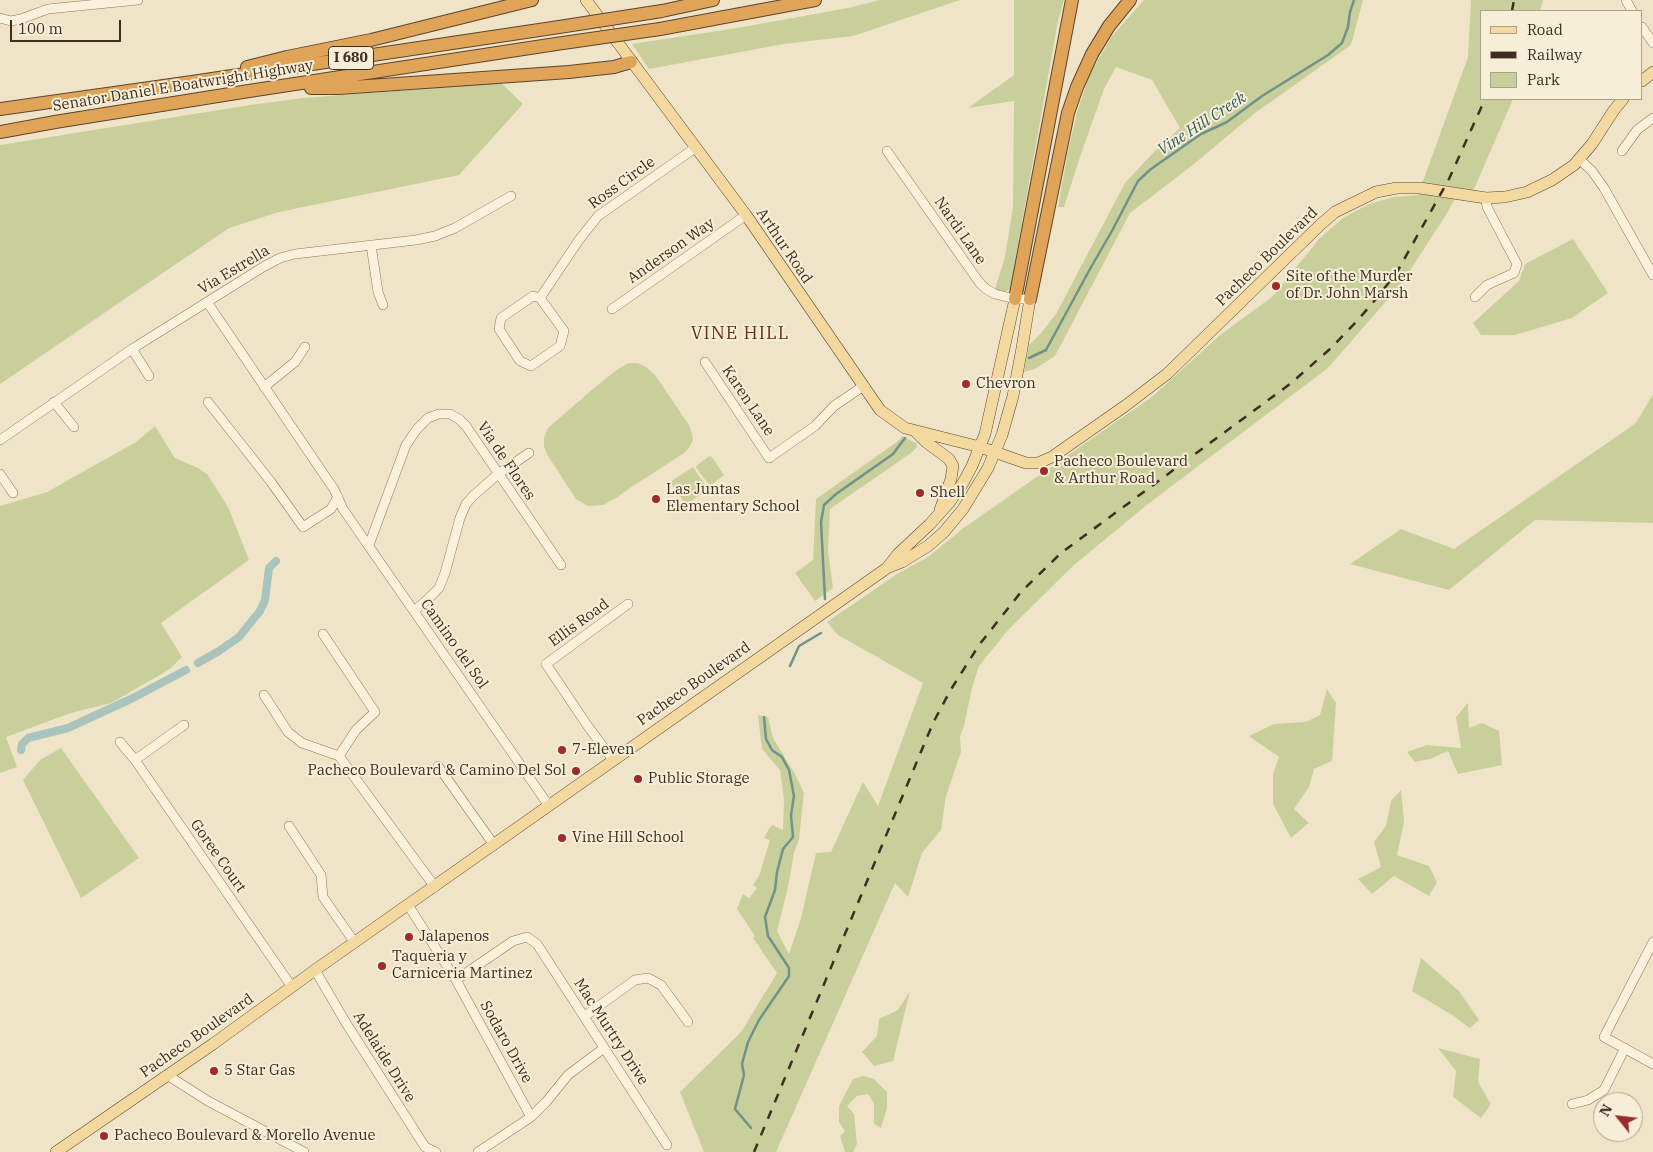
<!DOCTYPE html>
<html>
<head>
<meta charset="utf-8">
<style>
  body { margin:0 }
  #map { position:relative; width:1653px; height:1152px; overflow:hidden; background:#f0e4c8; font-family:"IBM Plex Serif",serif }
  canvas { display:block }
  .legend { position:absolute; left:1480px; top:10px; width:162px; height:90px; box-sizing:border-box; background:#f7eed8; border:1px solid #ada18e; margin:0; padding:6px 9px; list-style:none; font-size:15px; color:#3d2e20 }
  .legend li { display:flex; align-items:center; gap:10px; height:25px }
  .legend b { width:25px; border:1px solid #ada18e }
  .north { position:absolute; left:1593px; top:1092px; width:50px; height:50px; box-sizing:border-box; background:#f7eed8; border:1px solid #ada18e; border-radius:50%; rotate:299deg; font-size:14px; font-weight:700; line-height:20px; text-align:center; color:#3d2e20 }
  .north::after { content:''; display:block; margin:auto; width:18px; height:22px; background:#9e2a2b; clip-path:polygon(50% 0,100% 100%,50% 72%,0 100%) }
  .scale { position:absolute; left:10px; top:20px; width:111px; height:22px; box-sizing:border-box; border:2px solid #3d2e20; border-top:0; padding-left:6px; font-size:15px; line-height:18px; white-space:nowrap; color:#3d2e20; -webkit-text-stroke:4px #f7eed8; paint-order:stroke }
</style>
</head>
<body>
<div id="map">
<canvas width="1653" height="1152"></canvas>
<ul class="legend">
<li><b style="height:6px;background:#f3d9a0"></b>Road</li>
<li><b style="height:6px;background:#3d2e20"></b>Railway</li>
<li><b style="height:14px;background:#c9cf9b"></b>Park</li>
</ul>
<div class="north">N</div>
<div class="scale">100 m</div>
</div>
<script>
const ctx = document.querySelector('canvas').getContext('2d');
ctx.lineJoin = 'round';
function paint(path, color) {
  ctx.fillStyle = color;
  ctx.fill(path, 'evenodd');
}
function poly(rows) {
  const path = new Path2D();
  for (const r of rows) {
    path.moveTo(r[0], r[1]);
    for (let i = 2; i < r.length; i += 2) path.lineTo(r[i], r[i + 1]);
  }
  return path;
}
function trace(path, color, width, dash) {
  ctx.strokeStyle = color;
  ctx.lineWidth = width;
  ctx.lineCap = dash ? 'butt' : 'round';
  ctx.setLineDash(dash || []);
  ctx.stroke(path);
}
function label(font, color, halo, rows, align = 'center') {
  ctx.font = font + ' "IBM Plex Serif",serif';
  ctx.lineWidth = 4;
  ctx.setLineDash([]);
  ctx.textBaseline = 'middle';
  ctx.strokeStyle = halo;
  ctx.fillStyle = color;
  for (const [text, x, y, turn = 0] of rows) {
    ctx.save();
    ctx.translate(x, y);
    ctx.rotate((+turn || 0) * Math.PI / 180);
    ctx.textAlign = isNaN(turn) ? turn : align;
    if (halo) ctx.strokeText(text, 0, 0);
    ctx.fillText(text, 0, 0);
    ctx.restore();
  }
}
paint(poly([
  [880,0,960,0,853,36,784,44,649,69,632,44,737,28,848,8],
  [1014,0,1064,0,1058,21,1010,289,1005,292,995,289,1005,257,1013,207,1014,101,968,108,1014,75],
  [1144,0,1363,0,1351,45,1255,113,1189,168,1130,213,1055,356,1035,369,1024,372,1029,345,1041,333,1056,314,1125,183,1153,153,1180,128,1152,80,1116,67,1104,89,1080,157,1064,207,1058,207,1068,151,1078,109,1089,76,1112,36],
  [1471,0,1543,0,1540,11,1482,11,1482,99,1513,99,1471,196,1458,194,1444,218,1402,283,1328,368,1148,504,1074,565,1009,629,979,666,972,688,964,726,960,736,961,752,946,796,941,830,922,853,908,897,895,883,776,1152,704,1152,680,1092,741,1032,777,973,753,938,755,936,737,909,743,894,749,898,757,888,753,885,759,876,770,840,764,838,769,829,772,825,783,830,784,801,780,770,762,749,758,715,768,717,773,738,795,774,804,793,799,839,794,853,788,887,777,931,789,954,801,918,816,853,831,852,863,782,878,806,923,683,838,635,827,622,897,574,928,557,965,527,1153,396,1220,335,1272,297,1320,238,1343,218,1369,204,1394,197,1418,195,1468,57],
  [501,83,523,104,459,175,279,212,229,228,0,384,0,145,250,105,303,98],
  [1573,239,1608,293,1572,318,1515,335,1481,335,1473,323,1519,281,1525,264],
  [629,363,638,363,646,367,655,375,689,425,692,433,693,440,689,448,684,453,630,488,616,498,603,505,588,506,576,499,548,456,544,447,544,438,548,428,594,388,618,369],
  [1653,394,1653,523,1535,520,1449,590,1350,564,1401,529,1454,549,1636,423],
  [155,426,175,458,198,468,208,475,229,509,249,560,161,623,182,657,170,669,111,703,71,713,6,737,17,767,0,773,0,506,47,492,136,442],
  [902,436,916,443,917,447,911,453,830,509,828,551,833,588,815,601,795,573,813,560,816,499,897,442],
  [711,456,724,475,710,486,697,469,696,466,708,457],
  [693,467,708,489,686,505,670,482],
  [1327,689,1336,703,1332,761,1314,769,1309,787,1294,809,1309,823,1291,838,1273,804,1273,774,1279,757,1249,736,1274,724,1306,722,1320,715],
  [1468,703,1469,728,1482,723,1499,731,1502,765,1458,774,1448,751,1430,759,1415,762,1407,752,1427,745,1461,748,1456,717],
  [61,748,139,858,81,898,23,780,40,760],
  [1401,790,1404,822,1397,855,1429,866,1437,882,1429,896,1394,876,1372,894,1358,879,1381,867,1374,842,1386,826,1391,801],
  [1421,958,1459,991,1479,1020,1470,1028,1452,1015,1412,991],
  [910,991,893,1061,874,1066,862,1052,877,1036,879,1019,898,1010],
  [1438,1048,1480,1059,1478,1082,1491,1104,1481,1118,1453,1097,1456,1071],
  [864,1076,874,1079,887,1092,887,1108,881,1128,874,1124,874,1104,868,1094,857,1096,847,1106,854,1114,857,1144,853,1152,845,1152,840,1136,845,1131,839,1122,839,1106,853,1079]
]), '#c9cf9b');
trace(poly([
  [1029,358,1046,350,1090,269,1113,229,1138,181,1151,169,1201,134,1227,122,1262,96,1328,55,1342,43,1348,27,1350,12,1354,0],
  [825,599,821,522,824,505,836,494,893,454,905,438],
  [790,666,799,646,821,633],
  [751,1128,735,1109,744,1075,742,1064,748,1042,759,1020,789,976,789,968,768,936,765,917,775,890,777,872,783,849,793,837,791,815,794,796,789,770,782,757,772,750,766,739,764,717]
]), '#6f938a', 2.5);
trace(poly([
  [198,663,219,651,239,637,260,611,265,600,269,568,276,561],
  [21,750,22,744,28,738,68,728,133,698,186,670]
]), '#a9c4bc', 8);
const minor = poly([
  [1626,0,1632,11],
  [0,18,11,21,21,19,48,9,138,0],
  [1642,27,1653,43],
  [887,151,979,282,986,289,995,294,1015,299,1030,299],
  [1622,151,1637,130,1653,118],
  [1579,159,1592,171,1604,188,1653,275],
  [371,245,378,292,383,305],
  [533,296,540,298,564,331,560,346,531,366,520,361,499,329,501,318,533,296],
  [1475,297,1487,285,1514,273,1517,264,1487,207,1486,198],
  [540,298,579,240,598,216,695,148],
  [207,302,327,479,334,489,343,509,549,806],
  [612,309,746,215],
  [132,349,149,376],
  [705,362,769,458,815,426,834,406,862,387],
  [264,387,295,362,305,347],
  [54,402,74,427],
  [208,402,271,482,303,527,331,509,338,497],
  [0,440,132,349,263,267,280,258,295,254,416,240,435,236,455,228,511,196],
  [0,474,13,493],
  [369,545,406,445,417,429,428,418,439,414,450,414,459,419,466,426,561,565],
  [414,611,428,599,439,588,445,573,460,518,466,504,473,496,498,474,529,453],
  [323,634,375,712,356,730,339,756],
  [264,695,288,732,302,743,339,756,435,887],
  [120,742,135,760,292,987],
  [135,760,184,725],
  [613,760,587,725,546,664,628,604],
  [438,766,494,845],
  [289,826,321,875,323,897,355,943],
  [408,905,456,980,531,1117],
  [1653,942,1604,1037,1653,1064],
  [315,970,346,1023,425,1147,436,1152],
  [456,980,513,941,527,937,537,944,667,1145],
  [585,1016,635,980,648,978,661,985,688,1022],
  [167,1075,208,1101,304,1152],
  [1572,1104,1588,1100,1604,1090,1625,1048],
  [478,1152,531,1117,547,1101,568,1075,604,1048]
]);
const major = poly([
  [586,0,746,215,880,410,905,428,980,447,1026,463,1038,463,1052,457,1125,406,1167,374,1320,225,1335,212,1376,192,1397,188,1420,188,1486,198,1505,197,1527,192,1552,180,1574,165,1592,144,1614,110,1623,99],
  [1642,81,1653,72],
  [915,431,926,442,949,459,953,466,951,479,940,510],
  [887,568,902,562,928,546,944,532,963,509,988,468,1002,435,1013,396,1022,348,1030,299],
  [56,1152,213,1044,315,970,887,568,898,554,929,525,949,503,963,483,972,466,985,434,1015,299]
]);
const highway = poly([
  [662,11,713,0],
  [660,29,815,0],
  [247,67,287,57,371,40,532,0],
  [311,88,339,88,569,72,614,67,631,62],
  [0,109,192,82,559,27],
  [0,132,55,122,249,91,556,44],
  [1015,299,1072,0],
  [1030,299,1068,113,1077,87,1092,54,1109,26,1130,0]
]);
trace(minor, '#8d765c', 10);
trace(major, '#5b4430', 12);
trace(highway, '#5b4430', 14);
trace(minor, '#faf1dc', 9);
trace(major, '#f3d9a0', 11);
trace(highway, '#e0a458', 12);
trace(poly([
  [1512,11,1514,0],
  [754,1152,933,723,950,691,979,645,1021,592,1061,553,1290,384,1330,349,1356,322,1376,299,1397,272,1449,179,1485,99]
]), '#3d2e20', 2.5, [9, 9]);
const highwayBridge = poly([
  [559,27,662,11],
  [556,44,660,29]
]);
trace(highwayBridge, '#5b4430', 14, []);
trace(highwayBridge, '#e0a458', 12);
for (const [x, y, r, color] of [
  [1276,286,5,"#9e2a2b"],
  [966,384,5,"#9e2a2b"],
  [1044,471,5,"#9e2a2b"],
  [920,493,5,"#9e2a2b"],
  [656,499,5,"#9e2a2b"],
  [562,750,5,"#9e2a2b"],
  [576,771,5,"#9e2a2b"],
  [638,779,5,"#9e2a2b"],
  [562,838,5,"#9e2a2b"],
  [409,937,5,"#9e2a2b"],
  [382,966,5,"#9e2a2b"],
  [214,1071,5,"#9e2a2b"],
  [104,1136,5,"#9e2a2b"]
]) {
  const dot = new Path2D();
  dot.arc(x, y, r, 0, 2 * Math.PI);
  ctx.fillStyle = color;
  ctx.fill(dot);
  trace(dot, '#f7eed8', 2);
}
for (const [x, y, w] of [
  [351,58,45]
]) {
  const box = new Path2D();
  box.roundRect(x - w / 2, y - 11.5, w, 23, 4);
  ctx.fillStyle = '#f7eed8';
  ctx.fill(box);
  trace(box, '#3d2e20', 1);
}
label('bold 14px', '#3d2e20', null, [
  ["I 680",351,58]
]);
label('15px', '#3d2e20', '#f7eed8', [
  ["Senator Daniel E Boatwright Highway",183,86,-9],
  ["Ross Circle",622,183,-36],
  ["Nardi Lane",960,231,55],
  ["Arthur Road",784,246,56],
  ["Anderson Way",671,251,-35],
  ["Pacheco Boulevard",1267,257,-44],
  ["Via Estrella",234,270,-31],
  ["Karen Lane",748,401,56],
  ["Via de Flores",506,461,56],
  ["Ellis Road",579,623,-36],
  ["Camino del Sol",454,644,55],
  ["Pacheco Boulevard",694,684,-35],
  ["Goree Court",218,856,55],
  ["Mac Murtry Drive",611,1032,57],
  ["Pacheco Boulevard",197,1036,-35],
  ["Sodaro Drive",506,1042,61],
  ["Adelaide Drive",384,1057,58]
]);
label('15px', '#3d2e20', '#f7eed8', [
  ["Site of the Murder",1286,277],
  ["of Dr. John Marsh",1286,294],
  ["Chevron",976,384],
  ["Pacheco Boulevard",1054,462],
  ["& Arthur Road",1054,479],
  ["Las Juntas",666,490],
  ["Elementary School",666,507],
  ["Shell",930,493],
  ["7-Eleven",572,750],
  ["Pacheco Boulevard & Camino Del Sol",566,771,"right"],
  ["Public Storage",648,779],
  ["Vine Hill School",572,838],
  ["Jalapenos",419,937],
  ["Taqueria y",392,957],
  ["Carniceria Martinez",392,974],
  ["5 Star Gas",224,1071],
  ["Pacheco Boulevard & Morello Avenue",114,1136]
], 'left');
label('italic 16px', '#2f5d5a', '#f7eed8', [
  ["Vine Hill Creek",1202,124,-33]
]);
ctx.letterSpacing = '1px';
label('18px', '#6b2e1e', '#f7eed8', [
  ["VINE HILL",740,334]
]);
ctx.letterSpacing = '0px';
</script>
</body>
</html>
